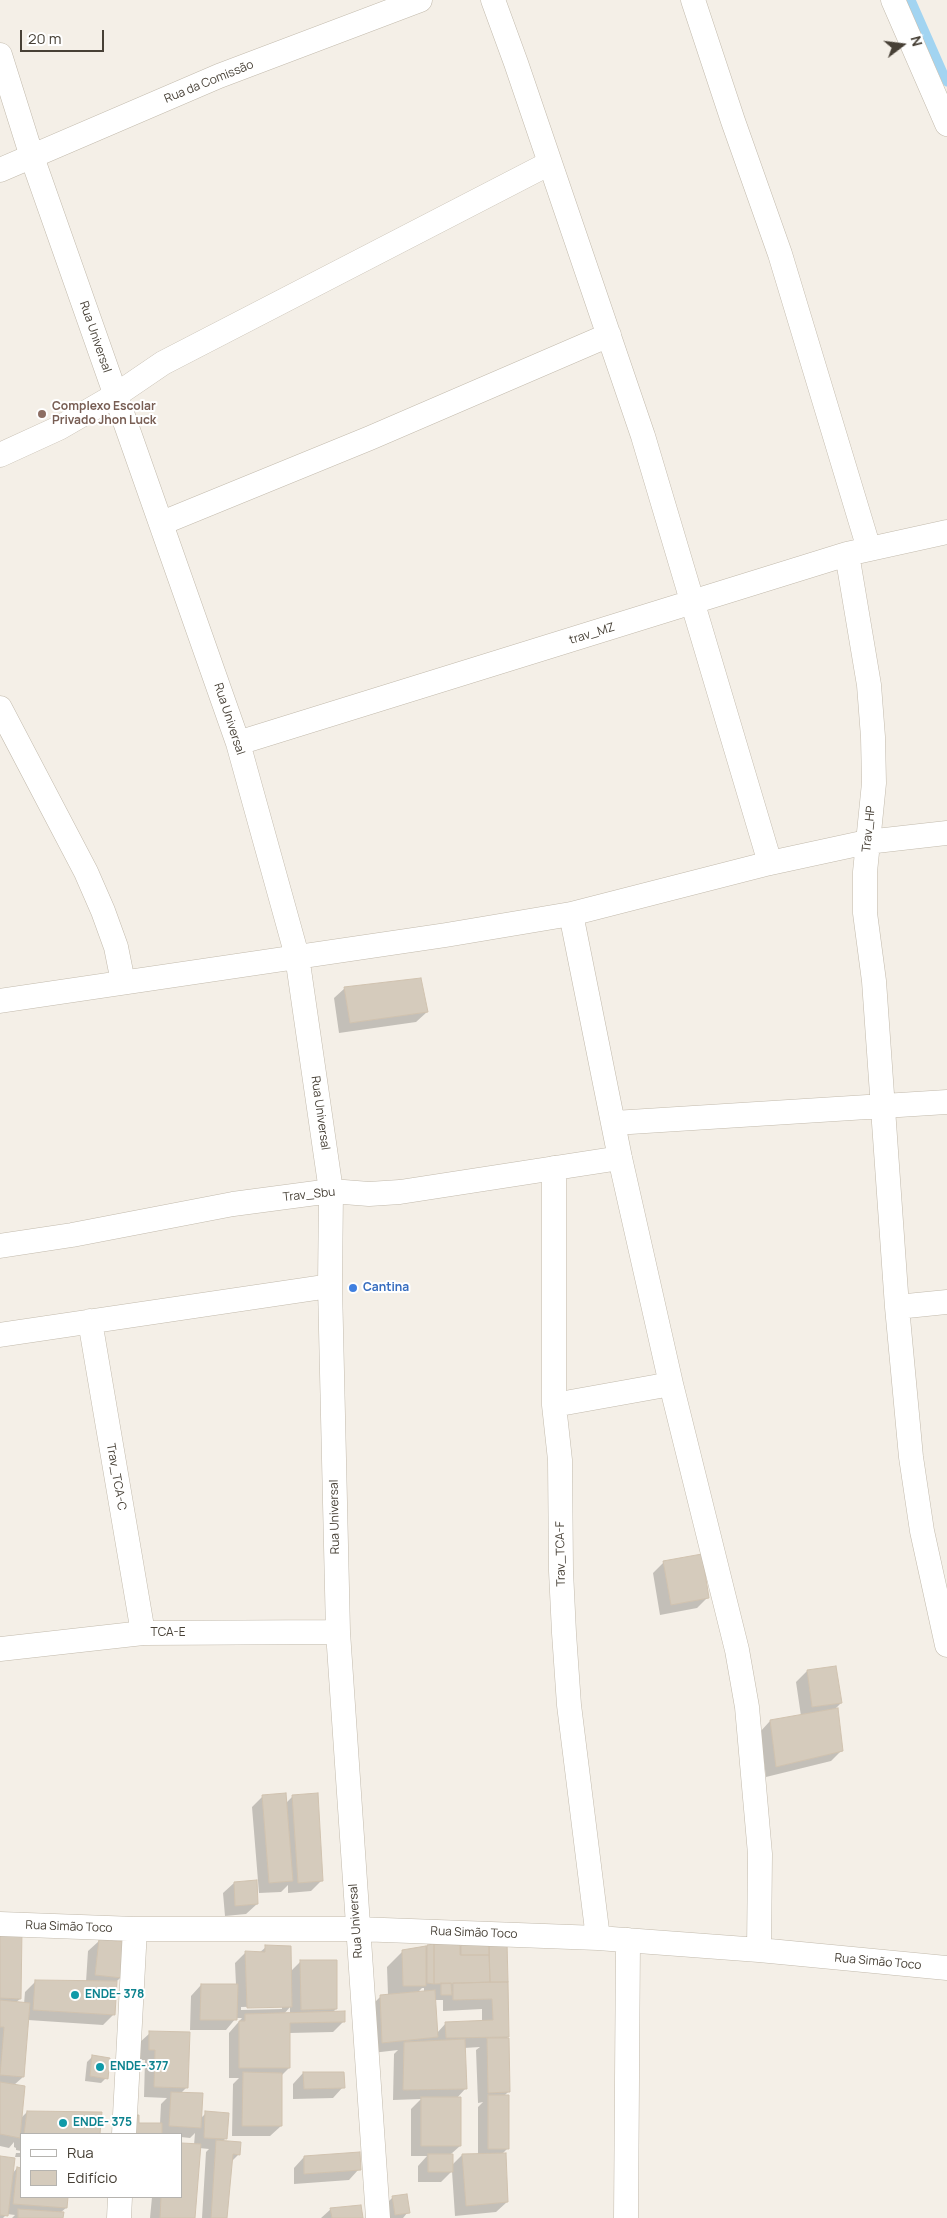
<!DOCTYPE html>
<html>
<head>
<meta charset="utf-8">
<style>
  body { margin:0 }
  #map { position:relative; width:947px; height:2218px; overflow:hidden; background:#f4efe7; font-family:Manrope,sans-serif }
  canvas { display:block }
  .legend { position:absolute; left:20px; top:2133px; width:162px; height:65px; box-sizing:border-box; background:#fff; border:1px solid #b5b3af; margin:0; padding:6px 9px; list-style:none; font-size:15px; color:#474036 }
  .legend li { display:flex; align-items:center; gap:10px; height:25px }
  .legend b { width:25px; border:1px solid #b5b3af }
  .north { position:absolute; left:877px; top:20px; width:50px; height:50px; -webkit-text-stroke:4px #fff; paint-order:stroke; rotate:75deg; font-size:14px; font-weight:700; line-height:20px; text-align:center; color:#474036 }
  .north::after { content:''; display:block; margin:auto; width:18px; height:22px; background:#474036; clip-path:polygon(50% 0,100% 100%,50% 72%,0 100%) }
  .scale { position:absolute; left:20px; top:30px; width:84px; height:22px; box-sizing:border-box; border:2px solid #474036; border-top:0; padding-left:6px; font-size:15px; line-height:18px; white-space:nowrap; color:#474036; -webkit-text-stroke:4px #fff; paint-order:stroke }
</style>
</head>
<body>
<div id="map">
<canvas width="947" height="2218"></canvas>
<ul class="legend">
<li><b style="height:6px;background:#fff"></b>Rua</li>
<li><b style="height:14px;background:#d5cbbc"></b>Edifício</li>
</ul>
<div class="north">N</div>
<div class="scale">20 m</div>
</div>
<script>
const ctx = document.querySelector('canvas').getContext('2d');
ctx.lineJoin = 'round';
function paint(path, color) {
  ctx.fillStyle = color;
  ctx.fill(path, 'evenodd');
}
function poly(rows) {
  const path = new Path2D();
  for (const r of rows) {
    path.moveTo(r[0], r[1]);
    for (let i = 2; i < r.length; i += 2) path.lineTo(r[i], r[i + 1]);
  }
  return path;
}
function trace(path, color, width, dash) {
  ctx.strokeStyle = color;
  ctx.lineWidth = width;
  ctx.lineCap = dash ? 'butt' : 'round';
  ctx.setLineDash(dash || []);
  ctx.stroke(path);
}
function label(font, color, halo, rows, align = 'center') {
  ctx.font = font + ' Manrope,sans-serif';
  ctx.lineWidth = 4;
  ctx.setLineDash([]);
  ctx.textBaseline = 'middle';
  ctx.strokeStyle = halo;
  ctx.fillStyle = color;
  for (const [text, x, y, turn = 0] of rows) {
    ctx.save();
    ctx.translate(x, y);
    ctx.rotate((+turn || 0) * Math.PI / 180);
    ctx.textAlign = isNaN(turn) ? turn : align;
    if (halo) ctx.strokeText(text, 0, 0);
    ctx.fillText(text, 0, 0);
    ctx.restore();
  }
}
paint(poly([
  [345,988,427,1012,416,1022,339,1033,334,998],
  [664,1562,708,1597,697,1608,660,1615,653,1573],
  [807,1671,841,1703,834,1710,842,1750,831,1761,766,1777,760,1732,770,1721,801,1716,796,1682],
  [263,1796,286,1803,293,1796,322,1880,311,1891,288,1893,288,1885,281,1892,259,1893,252,1807],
  [234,1883,257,1904,246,1914,225,1916,223,1893],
  [0,1929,20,1999,15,2003,24,2004,25,1992,36,1981,86,1982,88,1951,99,1941,121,1977,115,1983,113,2015,103,2025,28,2020,23,2077,14,2085,21,2118,27,2112,101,2113,99,2134,21,2134,21,2151,16,2150,16,2148,14,2147,14,2142,9,2148,0,2146],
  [505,1944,507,1981,504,1983,506,1983,509,2091,504,2096,507,2149,502,2154,507,2202,496,2212,455,2216,452,2171,441,2182,418,2182,418,2166,427,2156,411,2156,411,2109,421,2099,393,2100,394,2054,398,2050,372,2053,370,2007,381,1996,388,1995,387,1967,403,1951,427,1946,459,1947,461,1945],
  [422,1988,424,1988,424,1993,417,1993],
  [435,2000,443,2000,443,2011,482,2009,482,2022,446,2023,437,2033],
  [480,2047,476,2050,478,2103,483,2102,478,2107,478,2155,462,2155,451,2166,451,2154,460,2146,456,2099,466,2088,464,2048],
  [266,1947,290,1972,300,1962,336,2009,332,2013,344,2021,333,2032,289,2033,289,2068,281,2076,281,2126,270,2136,232,2136,233,2084,239,2078,229,2078,229,2033,242,2018,236,2018,226,2030,190,2030,191,1996,201,1985,236,1985,235,1963,246,1952,259,1953],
  [282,2006,282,2009,241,2010,241,2007],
  [290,2007,290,2014,284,2014],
  [150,2033,187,2087,180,2094,201,2118,206,2113,225,2139,222,2142,239,2154,231,2162,226,2218,202,2218,206,2152,209,2149,199,2148,194,2218,150,2218,152,2197,181,2197,194,2145,195,2133,190,2138,181,2137,181,2134,120,2134,137,2124,160,2124,161,2104,167,2098,144,2097,145,2060,139,2060,139,2043],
  [92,2057,106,2078,101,2083,85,2081,87,2062],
  [303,2073,343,2087,333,2098,293,2099,293,2084],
  [16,2153,21,2153,21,2157,15,2157],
  [0,2157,12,2174,17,2168,21,2169,21,2197,67,2197,66,2208,60,2213,62,2218,12,2218,15,2215,7,2214,3,2218,0,2218],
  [304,2157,359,2169,349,2180,294,2184,294,2168],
  [393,2197,408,2212,403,2218,390,2218,388,2202],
  [331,2209,362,2218,321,2218]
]), '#0003');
trace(poly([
  [911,0,947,82]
]), '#a2d4f1', 9);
const building = poly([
  [421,978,428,1012,350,1023,344,987,421,978],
  [702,1554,709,1598,671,1605,663,1561,702,1554],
  [836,1666,842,1703,812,1707,807,1670,836,1666],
  [838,1708,843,1751,776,1767,770,1720,838,1708],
  [286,1793,293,1881,269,1883,262,1795,286,1793],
  [318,1793,323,1881,298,1883,292,1795,318,1793],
  [257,1880,258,1904,235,1906,234,1882,257,1880],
  [0,1928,22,1929,21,1999,0,1998,0,1928],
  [99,1939,125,1942,122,1978,95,1975,99,1939],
  [507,1942,508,1982,490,1982,489,1943,507,1942],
  [489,1943,489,1955,461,1955,461,1944,489,1943],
  [434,1944,460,1944,460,1955,489,1955,490,1982,434,1984,434,1944],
  [434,1944,434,1984,427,1983,427,1945,434,1944],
  [265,1945,291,1946,292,2007,247,2008,245,1951,265,1952,265,1945],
  [426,1946,426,1986,403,1986,402,1950,426,1946],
  [300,1960,337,1960,337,2009,301,2010,300,1960],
  [35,1980,117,1981,115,2015,33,2010,35,1980],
  [508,1982,509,2037,446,2038,445,2022,493,2020,492,1999,453,2000,453,1983,508,1982],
  [441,1983,451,1983,452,1995,441,1995,441,1983],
  [201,1984,238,1984,237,2020,200,2020,201,1984],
  [435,1990,438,2037,382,2043,380,1995,435,1990],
  [0,2000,30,2003,24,2077,0,2075,4,2027,0,2027,0,2000],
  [345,2011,345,2022,290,2023,290,2068,239,2068,239,2021,245,2021,245,2014,345,2011],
  [149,2031,190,2032,188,2088,154,2087,155,2050,149,2050,149,2031],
  [487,2038,509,2038,510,2092,488,2093,487,2038],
  [465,2039,467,2089,403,2090,404,2042,465,2039],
  [92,2055,110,2058,108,2079,90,2076,92,2055],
  [243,2072,282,2073,282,2126,242,2126,243,2072],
  [303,2072,344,2072,345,2088,304,2089,303,2072],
  [0,2082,25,2086,20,2138,0,2134,0,2082],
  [171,2092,203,2093,201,2128,169,2126,171,2092],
  [488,2095,509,2095,509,2149,488,2149,488,2095],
  [421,2097,461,2097,461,2146,421,2146,421,2097],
  [27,2111,102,2112,100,2134,24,2134,27,2111],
  [205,2111,229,2113,227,2139,204,2138,205,2111],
  [130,2115,139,2115,139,2123,162,2123,162,2134,130,2134,130,2115],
  [216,2140,241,2142,240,2155,233,2154,227,2218,211,2218,216,2140],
  [181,2143,201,2144,195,2218,160,2218,161,2197,181,2197,181,2143],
  [360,2152,361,2170,304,2174,304,2156,360,2152],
  [506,2153,508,2202,466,2206,462,2154,506,2153],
  [428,2154,453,2154,453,2172,428,2172,428,2154],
  [0,2156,15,2158,8,2216,0,2215,0,2156],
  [17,2167,21,2168,21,2197,68,2197,67,2208,13,2204,17,2167],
  [407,2194,410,2213,395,2215,392,2196,407,2194],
  [361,2205,363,2218,332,2218,330,2208,361,2205],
  [18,2209,64,2212,63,2218,18,2218,18,2209]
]);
paint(building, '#d5cbbc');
trace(building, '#d0c2af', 1);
const street = poly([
  [493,0,516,63,643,436,770,863],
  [693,0,733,121,780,254,869,549],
  [893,0,947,124],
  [0,55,32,157,238,743,297,956,331,1191,330,1286,338,1632,378,2218],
  [0,170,219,76,420,0],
  [0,455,59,428,116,395,163,363,550,163],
  [162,523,370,438,609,335],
  [847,554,869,685,873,737,874,783,865,872,865,913,874,981,897,1307,911,1457,922,1531,947,1645],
  [0,708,86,872,103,911,116,947,123,982],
  [238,743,847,554,947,532],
  [571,914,620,1158,671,1384,737,1650,747,1707,760,1854,759,1950],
  [0,1001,446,935,571,914,770,863,867,842,947,833],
  [614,1123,947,1102],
  [554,1168,554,1405,560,1460,561,1571,564,1633,569,1705,598,1938],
  [0,1246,72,1235,233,1204,331,1191,369,1194,400,1192,620,1158],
  [897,1307,947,1302],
  [90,1321,143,1633],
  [0,1335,330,1286],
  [554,1405,671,1384],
  [0,1649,143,1633,338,1632],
  [0,1924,135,1929,357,1929,598,1938,759,1950,947,1968],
  [124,2134,135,1929],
  [119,2218,120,2197],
  [626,2218,628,1940]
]);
trace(street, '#c2baac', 25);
trace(street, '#fff', 24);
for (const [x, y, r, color] of [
  [42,414,5,"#8d6e63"],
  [353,1288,5,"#3f7fe0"],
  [75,1995,5,"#0f9aa8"],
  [100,2067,5,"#0f9aa8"],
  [63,2123,5,"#0f9aa8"]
]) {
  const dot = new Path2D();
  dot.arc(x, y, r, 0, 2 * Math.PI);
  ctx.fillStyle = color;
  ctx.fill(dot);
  trace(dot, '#fff', 2);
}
label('12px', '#474036', '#fff', [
  ["Rua da Comissão",209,82,-22],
  ["Rua Universal",95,337,71],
  ["trav_MZ",592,634,-17],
  ["Rua Universal",229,719,72],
  ["Trav_HP",869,829,-84],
  ["Rua Universal",320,1113,82],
  ["Trav_Sbu",309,1195,-6],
  ["Trav_TCA-C",116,1477,80],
  ["Rua Universal",335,1517,-91],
  ["Trav_TCA-F",561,1554,-91],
  ["TCA-E",168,1633],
  ["Rua Universal",356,1921,-94],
  ["Rua Simão Toco",69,1927,2],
  ["Rua Simão Toco",474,1933,2],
  ["Rua Simão Toco",878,1962,5]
]);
label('bold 12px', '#785e54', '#fff', [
  ["Complexo Escolar",52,407],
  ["Privado Jhon Luck",52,421]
], 'left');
label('bold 12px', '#366cbe', '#fff', [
  ["Cantina",363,1288]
], 'left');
label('bold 12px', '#0d838f', '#fff', [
  ["ENDE- 378",85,1995],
  ["ENDE- 377",110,2067],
  ["ENDE- 375",73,2123]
], 'left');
</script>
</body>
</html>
